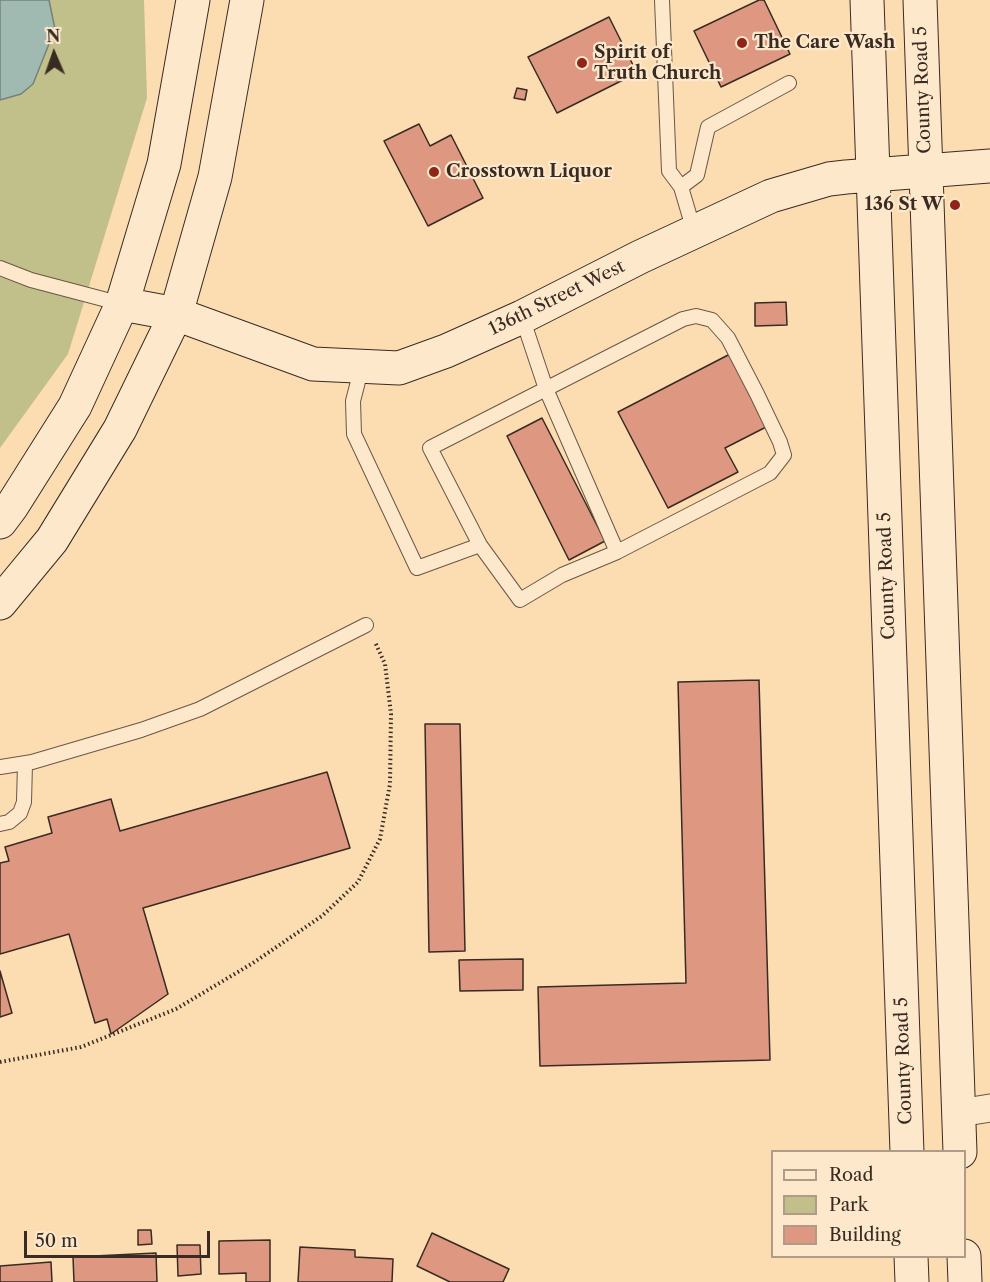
<!DOCTYPE html>
<html>
<head>
<meta charset="utf-8">
<style>
  body { margin:0 }
  #map { position:relative; width:990px; height:1282px; overflow:hidden; background:#fcdcb1; font-family:"Libre Caslon Text",serif }
  canvas { display:block }
  .legend { position:absolute; left:771px; top:1150px; width:195px; height:108px; box-sizing:border-box; background:#fde8cc; border:2px solid #ae9c88; margin:0; padding:8px 10px; list-style:none; font-size:18px; color:#382b23 }
  .legend li { display:flex; align-items:center; gap:12px; height:30px }
  .legend b { width:30px; border:2px solid #ae9c88 }
  .north { position:absolute; left:24px; top:24px; width:60px; height:60px; -webkit-text-stroke:4px #fde8cc; paint-order:stroke; rotate:358deg; font-size:16px; font-weight:700; line-height:24px; text-align:center; color:#382b23 }
  .north::after { content:''; display:block; margin:auto; width:21px; height:27px; background:#382b23; clip-path:polygon(50% 0,100% 100%,50% 72%,0 100%) }
  .scale { position:absolute; left:24px; top:1231px; width:186px; height:27px; box-sizing:border-box; border:3px solid #382b23; border-top:0; padding-left:8px; font-size:18px; line-height:21px; white-space:nowrap; color:#382b23; -webkit-text-stroke:4px #fde8cc; paint-order:stroke }
</style>
</head>
<body>
<div id="map">
<canvas width="990" height="1282"></canvas>
<ul class="legend">
<li><b style="height:8px;background:#fde8cc"></b>Road</li>
<li><b style="height:16px;background:#c1c08a"></b>Park</li>
<li><b style="height:16px;background:#de9781"></b>Building</li>
</ul>
<div class="north">N</div>
<div class="scale">50 m</div>
</div>
<script>
const ctx = document.querySelector('canvas').getContext('2d');
ctx.lineJoin = 'round';
function paint(path, color) {
  ctx.fillStyle = color;
  ctx.fill(path, 'evenodd');
}
function poly(rows) {
  const path = new Path2D();
  for (const r of rows) {
    path.moveTo(r[0], r[1]);
    for (let i = 2; i < r.length; i += 2) path.lineTo(r[i], r[i + 1]);
  }
  return path;
}
function trace(path, color, width, dash) {
  ctx.strokeStyle = color;
  ctx.lineWidth = width;
  ctx.lineCap = dash ? 'butt' : 'round';
  ctx.setLineDash(dash || []);
  ctx.stroke(path);
}
function label(font, color, halo, rows, align = 'center') {
  ctx.font = font + ' "Libre Caslon Text",serif';
  ctx.lineWidth = 4.5;
  ctx.setLineDash([]);
  ctx.textBaseline = 'middle';
  ctx.strokeStyle = halo;
  ctx.fillStyle = color;
  for (const [text, x, y, turn = 0] of rows) {
    ctx.save();
    ctx.translate(x, y);
    ctx.rotate((+turn || 0) * Math.PI / 180);
    ctx.textAlign = isNaN(turn) ? turn : align;
    if (halo) ctx.strokeText(text, 0, 0);
    ctx.fillText(text, 0, 0);
    ctx.restore();
  }
}
paint(poly([
  [0,0,144,0,147,98,68,354,0,448]
]), '#c1c08a');
const water = poly([
  [0,0,49,0,55,29,33,84,21,94,0,100,0,0]
]);
paint(water, '#a0bab2');
trace(water, '#768179', 1.5);
const building = poly([
  [759,0,764,0,790,54,721,87,694,31,759,0],
  [609,17,637,73,557,113,528,57,609,17],
  [517,88,527,90,525,100,514,98,517,88],
  [419,124,430,146,451,135,483,198,428,226,384,141,419,124],
  [786,302,787,325,755,326,755,303,786,302],
  [732,353,770,425,725,448,738,472,668,508,618,412,732,353],
  [542,418,605,541,569,560,507,436,542,418],
  [759,680,770,1060,540,1066,538,987,686,983,678,682,759,680],
  [425,724,460,724,465,951,429,952,425,724],
  [327,772,350,848,143,908,168,994,111,1034,107,1019,95,1023,69,934,0,954,0,863,9,861,5,847,52,833,48,817,111,799,120,831,327,772],
  [523,959,523,990,460,991,459,960,523,959],
  [0,971,12,1013,0,1017,0,971],
  [138,1230,151,1230,152,1244,138,1245,138,1230],
  [432,1233,509,1269,503,1282,450,1282,417,1266,432,1233],
  [270,1240,270,1282,246,1282,246,1273,219,1274,219,1241,270,1240],
  [177,1245,200,1245,201,1274,178,1276,177,1245],
  [300,1247,355,1250,355,1257,393,1259,392,1282,298,1282,300,1247],
  [156,1253,157,1282,74,1282,73,1257,156,1253],
  [51,1262,52,1282,0,1282,0,1266,51,1262]
]);
paint(building, '#de9781');
trace(building, '#382b23', 1.5);
const lane = poly([
  [662,0,669,171,681,187],
  [694,231,681,187,697,175,708,127,789,83],
  [0,268,31,280,122,304],
  [362,366,353,401,354,434,417,568,480,545,520,600,562,575,617,552,546,389,522,317],
  [480,545,430,448,683,319,696,316,712,320,728,338,757,394,780,442,784,455,770,473,617,552],
  [0,767,32,762,141,730,200,709,366,625],
  [0,824,9,822,20,813,24,802,25,764]
]);
const street = poly([
  [959,1113,990,1108]
]);
const secondary = poly([
  [867,0,907,1152],
  [920,0,960,1152],
  [122,304,176,314,313,364,399,368,446,351,522,317,640,257,771,196,829,179,846,177,990,166],
  [0,522,12,506,75,406,122,304,164,164,193,0],
  [0,603,52,540,120,429,176,314,215,177,247,0],
  [911,1256,912,1282],
  [964,1256,965,1282]
]);
trace(lane, '#695746', 16);
trace(street, '#695746', 29);
trace(secondary, '#382b23', 35);
trace(poly([
  [0,1062,81,1047,176,1009,253,963,322,916,358,882,380,839,390,784,391,714,385,664,375,642]
]), '#382b23', 4, [1.5, 3]);
trace(lane, '#fde8cc', 14);
trace(street, '#fde8cc', 27);
trace(secondary, '#fde8cc', 33);
for (const [x, y, r, color] of [
  [742,43,6,"#8f2418"],
  [582,63,6,"#8f2418"],
  [434,172,6,"#8f2418"],
  [955,205,6,"#8f2418"]
]) {
  const dot = new Path2D();
  dot.arc(x, y, r, 0, 2 * Math.PI);
  ctx.fillStyle = color;
  ctx.fill(dot);
  trace(dot, '#fde8cc', 2);
}
label('bold 18px', '#382b23', '#fde8cc', [
  ["The Care Wash",754,43],
  ["Spirit of",594,53],
  ["Truth Church",594,74],
  ["Crosstown Liquor",446,172],
  ["136 St W",943,205,"right"]
], 'left');
label('18px', '#382b23', '#fde8cc', [
  ["County Road 5",923,90,-92],
  ["136th Street West",557,298,-26],
  ["County Road 5",887,576,-92],
  ["County Road 5",904,1061,-92]
]);
</script>
</body>
</html>
